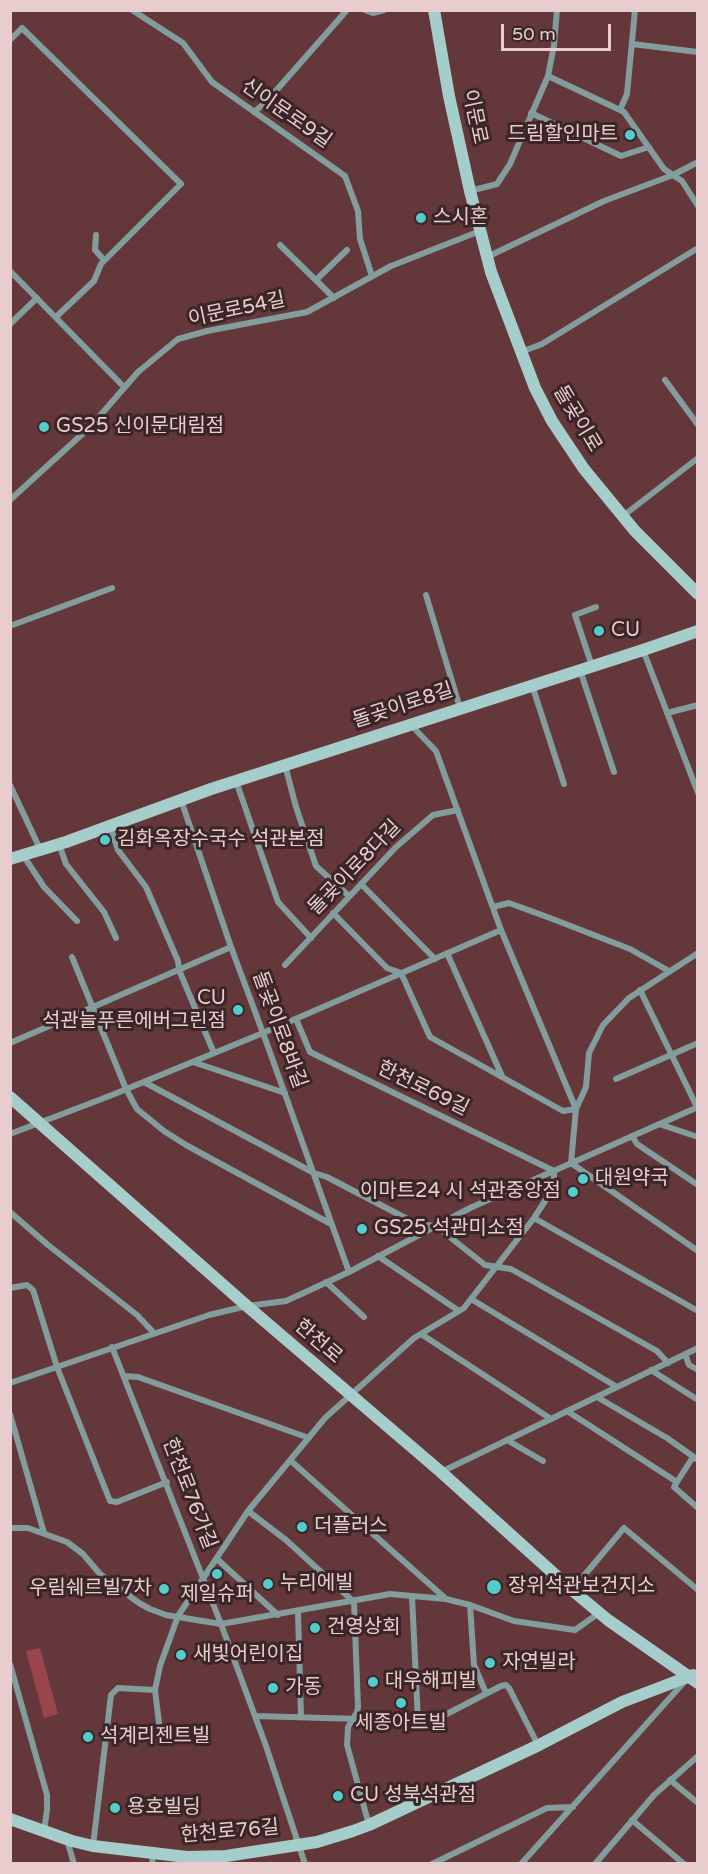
<!DOCTYPE html>
<html>
<head>
<meta charset="utf-8">
<style>
  body { margin:0 }
  #map { position:relative; width:708px; height:1874px; overflow:hidden; background:#64373b; font-family:"Varela Round",sans-serif }
  canvas { display:block }
  .frame { position:absolute; inset:0; border:12px solid #e9ccce; pointer-events:none }
  .scale { position:absolute; left:501px; top:24px; width:110px; height:27px; box-sizing:border-box; border:3px solid #e9ccce; border-top:0; padding-left:8px; font-size:18px; line-height:21px; white-space:nowrap; color:#e9ccce; -webkit-text-stroke:4px #3b2627; paint-order:stroke }
</style>
</head>
<body>
<div id="map">
<canvas width="708" height="1874"></canvas>
<div class="frame"></div>
<div class="scale">50 m</div>
</div>
<script>
const ctx = document.querySelector('canvas').getContext('2d');
ctx.lineJoin = 'round';
function paint(path, color) {
  ctx.fillStyle = color;
  ctx.fill(path, 'evenodd');
}
function poly(rows) {
  const path = new Path2D();
  for (const r of rows) {
    path.moveTo(r[0], r[1]);
    for (let i = 2; i < r.length; i += 2) path.lineTo(r[i], r[i + 1]);
  }
  return path;
}
function trace(path, color, width, dash) {
  ctx.strokeStyle = color;
  ctx.lineWidth = width;
  ctx.lineCap = dash ? 'butt' : 'round';
  ctx.setLineDash(dash || []);
  ctx.stroke(path);
}
function label(font, color, halo, rows, align = 'center') {
  ctx.font = font + ' "Varela Round","Noto Sans KR",sans-serif';
  ctx.lineWidth = 6;
  ctx.setLineDash([]);
  ctx.textBaseline = 'middle';
  ctx.strokeStyle = halo;
  ctx.fillStyle = color;
  for (const [text, x, y, turn = 0] of rows) {
    ctx.save();
    ctx.translate(x, y);
    ctx.rotate((+turn || 0) * Math.PI / 180);
    ctx.textAlign = isNaN(turn) ? turn : align;
    if (halo) ctx.strokeText(text, 0, 0);
    ctx.fillText(text, 0, 0);
    ctx.restore();
  }
}
paint(poly([
  [40,1648,58,1714,44,1718,26,1651]
]), '#98454e');
trace(poly([
  [132,10,183,43,212,82,345,176,358,211,360,239,372,276],
  [365,10,373,13,384,10],
  [635,10,627,94,620,110,624,112,664,169,682,181,698,206],
  [10,40,22,28,181,184,101,264,94,281,56,317],
  [632,44,698,52],
  [548,76,620,110],
  [254,112,266,102,347,10],
  [531,113,621,156,649,147],
  [470,191,497,184,510,164,548,76,554,45,557,10],
  [96,235,95,250,104,260],
  [280,245,334,298],
  [487,257,604,201,673,175,698,162],
  [10,271,124,387],
  [316,280,347,250],
  [10,324,37,298],
  [521,352,542,344,698,248],
  [665,380,698,425],
  [10,500,91,426,138,372,178,339,207,331,307,312,391,266,480,231],
  [623,516,698,458],
  [426,595,460,708],
  [10,626,112,588],
  [643,650,698,793],
  [592,666,575,615,596,607],
  [580,670,614,772],
  [532,685,564,784],
  [667,713,698,705],
  [411,725,436,751,501,930,576,1109,571,1163,698,1251],
  [285,765,296,807,316,866,349,896],
  [236,781,278,902,311,938],
  [10,785,40,849],
  [181,800,231,947,263,1033,349,1272],
  [110,826,118,850,146,887,178,961,179,970,214,1053],
  [59,844,66,864,104,912,116,938],
  [23,855,44,887,77,921],
  [361,884,435,959],
  [493,907,509,903,550,918,630,949,669,971],
  [333,913,387,968,401,973,430,1037,563,1111,576,1109,586,1087,589,1053,603,1025,629,998,698,953],
  [447,953,502,1076],
  [72,957,126,1089,137,1109,164,1131,186,1145,331,1224],
  [285,965,396,847,433,815,458,810],
  [640,990,697,1107],
  [10,1043,231,947],
  [193,1062,285,1093],
  [616,1079,698,1043],
  [144,1082,314,1173,327,1177,417,1224,436,1226,485,1265,511,1269,657,1351,668,1363],
  [659,1124,698,1137],
  [10,1134,112,1095,263,1033,501,930],
  [632,1136,637,1144,698,1185],
  [10,1212,48,1245,137,1315,154,1333],
  [534,1218,698,1311],
  [378,1256,459,1311],
  [326,1282,364,1317],
  [10,1288,27,1285,33,1290,57,1367,110,1501,117,1502,167,1482],
  [471,1299,617,1387],
  [421,1334,551,1419],
  [112,1347,221,1624,266,1746,305,1864],
  [685,1354,689,1365,698,1370],
  [651,1370,698,1400],
  [124,1376,138,1377,309,1438],
  [10,1383,209,1315,247,1306,286,1301,349,1272,470,1208,698,1107],
  [597,1397,667,1438,698,1460],
  [567,1411,677,1482,674,1487,698,1508],
  [10,1414,44,1533],
  [507,1440,543,1461],
  [291,1461,445,1598],
  [441,1472,698,1348],
  [677,1482,693,1457],
  [248,1511,286,1540,354,1602,358,1707,357,1712,348,1727,347,1745,369,1825],
  [10,1528,28,1528,67,1542,83,1554,100,1574,139,1603,150,1609,166,1615,221,1624,390,1594,446,1599,470,1605,514,1621,575,1630,599,1613],
  [217,1559,278,1615],
  [572,1590,624,1528,698,1590],
  [412,1596,418,1721],
  [470,1605,474,1665,486,1693],
  [298,1612,301,1717],
  [10,1664,47,1795,47,1810,44,1831],
  [255,1716,430,1721,439,1718,501,1686,506,1685,509,1688,538,1745],
  [159,1723,155,1690,160,1666,178,1616,248,1511,325,1418,414,1338,464,1308,534,1218,554,1187,554,1171,310,1052,296,1019],
  [670,1780,698,1803],
  [632,1820,684,1864],
  [67,1840,74,1864],
  [93,1846,111,1695,118,1688,155,1690],
  [152,1864,153,1854],
  [432,1864,547,1808,573,1807],
  [521,1864,685,1681],
  [595,1864,654,1795,698,1756]
]), '#839d9c', 6);
trace(poly([
  [434,10,449,96,470,191,491,272,535,388,552,421,584,469,635,531,698,594],
  [10,859,66,842,211,789,643,650,698,631],
  [10,1097,247,1306,441,1472,572,1590,608,1620,698,1683],
  [10,1819,72,1841,93,1846,187,1857,226,1856,317,1842,353,1831,369,1825,539,1745,622,1702,693,1675]
]), '#a4cdcc', 12);
for (const [x, y, r, color] of [
  [630,135,6,"#52cdcc"],
  [421,218,6,"#52cdcc"],
  [44,427,6,"#52cdcc"],
  [599,631,6,"#52cdcc"],
  [105,840,6,"#52cdcc"],
  [238,1010,6,"#52cdcc"],
  [583,1179,6,"#52cdcc"],
  [573,1192,6,"#52cdcc"],
  [362,1229,6,"#52cdcc"],
  [302,1527,6,"#52cdcc"],
  [217,1574,6,"#52cdcc"],
  [268,1584,6,"#52cdcc"],
  [494,1587,8,"#52cdcc"],
  [164,1589,6,"#52cdcc"],
  [315,1628,6,"#52cdcc"],
  [181,1655,6,"#52cdcc"],
  [490,1663,6,"#52cdcc"],
  [373,1682,6,"#52cdcc"],
  [273,1688,6,"#52cdcc"],
  [401,1703,6,"#52cdcc"],
  [88,1737,6,"#52cdcc"],
  [338,1796,6,"#52cdcc"],
  [115,1808,6,"#52cdcc"]
]) {
  const dot = new Path2D();
  dot.arc(x, y, r, 0, 2 * Math.PI);
  ctx.fillStyle = color;
  ctx.fill(dot);
  trace(dot, '#3b2627', 2);
}
label('20px', '#e9ccce', '#3b2627', [
  ["신이문로9길",286,114,35],
  ["이문로",474,117,78],
  ["이문로54길",237,310,-12],
  ["돌곶이로",577,419,59],
  ["돌곶이로8길",403,706,-18],
  ["돌곶이로8다길",355,868,-46],
  ["돌곶이로8바길",279,1030,70],
  ["한천로69길",423,1089,26],
  ["한천로",318,1342,41],
  ["한천로76가길",189,1494,69],
  ["한천로76길",230,1832,-5]
]);
label('20px', '#e9ccce', '#3b2627', [
  ["드림할인마트",618,135,"right"],
  ["스시혼",433,218],
  ["GS25 신이문대림점",56,427],
  ["CU",611,631],
  ["김화옥장수국수 석관본점",117,840],
  ["CU",226,999,"right"],
  ["석관늘푸른에버그린점",226,1022,"right"],
  ["대원약국",595,1179],
  ["이마트24 시 석관중앙점",561,1192,"right"],
  ["GS25 석관미소점",374,1229],
  ["더플러스",314,1527],
  ["누리에빌",280,1584],
  ["장위석관보건지소",508,1587],
  ["우림쉐르빌7차",152,1589,"right"],
  ["제일슈퍼",217,1595,"center"],
  ["건영상회",327,1628],
  ["새빛어린이집",193,1655],
  ["자연빌라",502,1663],
  ["대우해피빌",385,1682],
  ["가동",285,1688],
  ["세종아트빌",401,1724,"center"],
  ["석계리젠트빌",100,1737],
  ["CU 성북석관점",350,1796],
  ["용호빌딩",127,1808]
], 'left');
</script>
</body>
</html>
